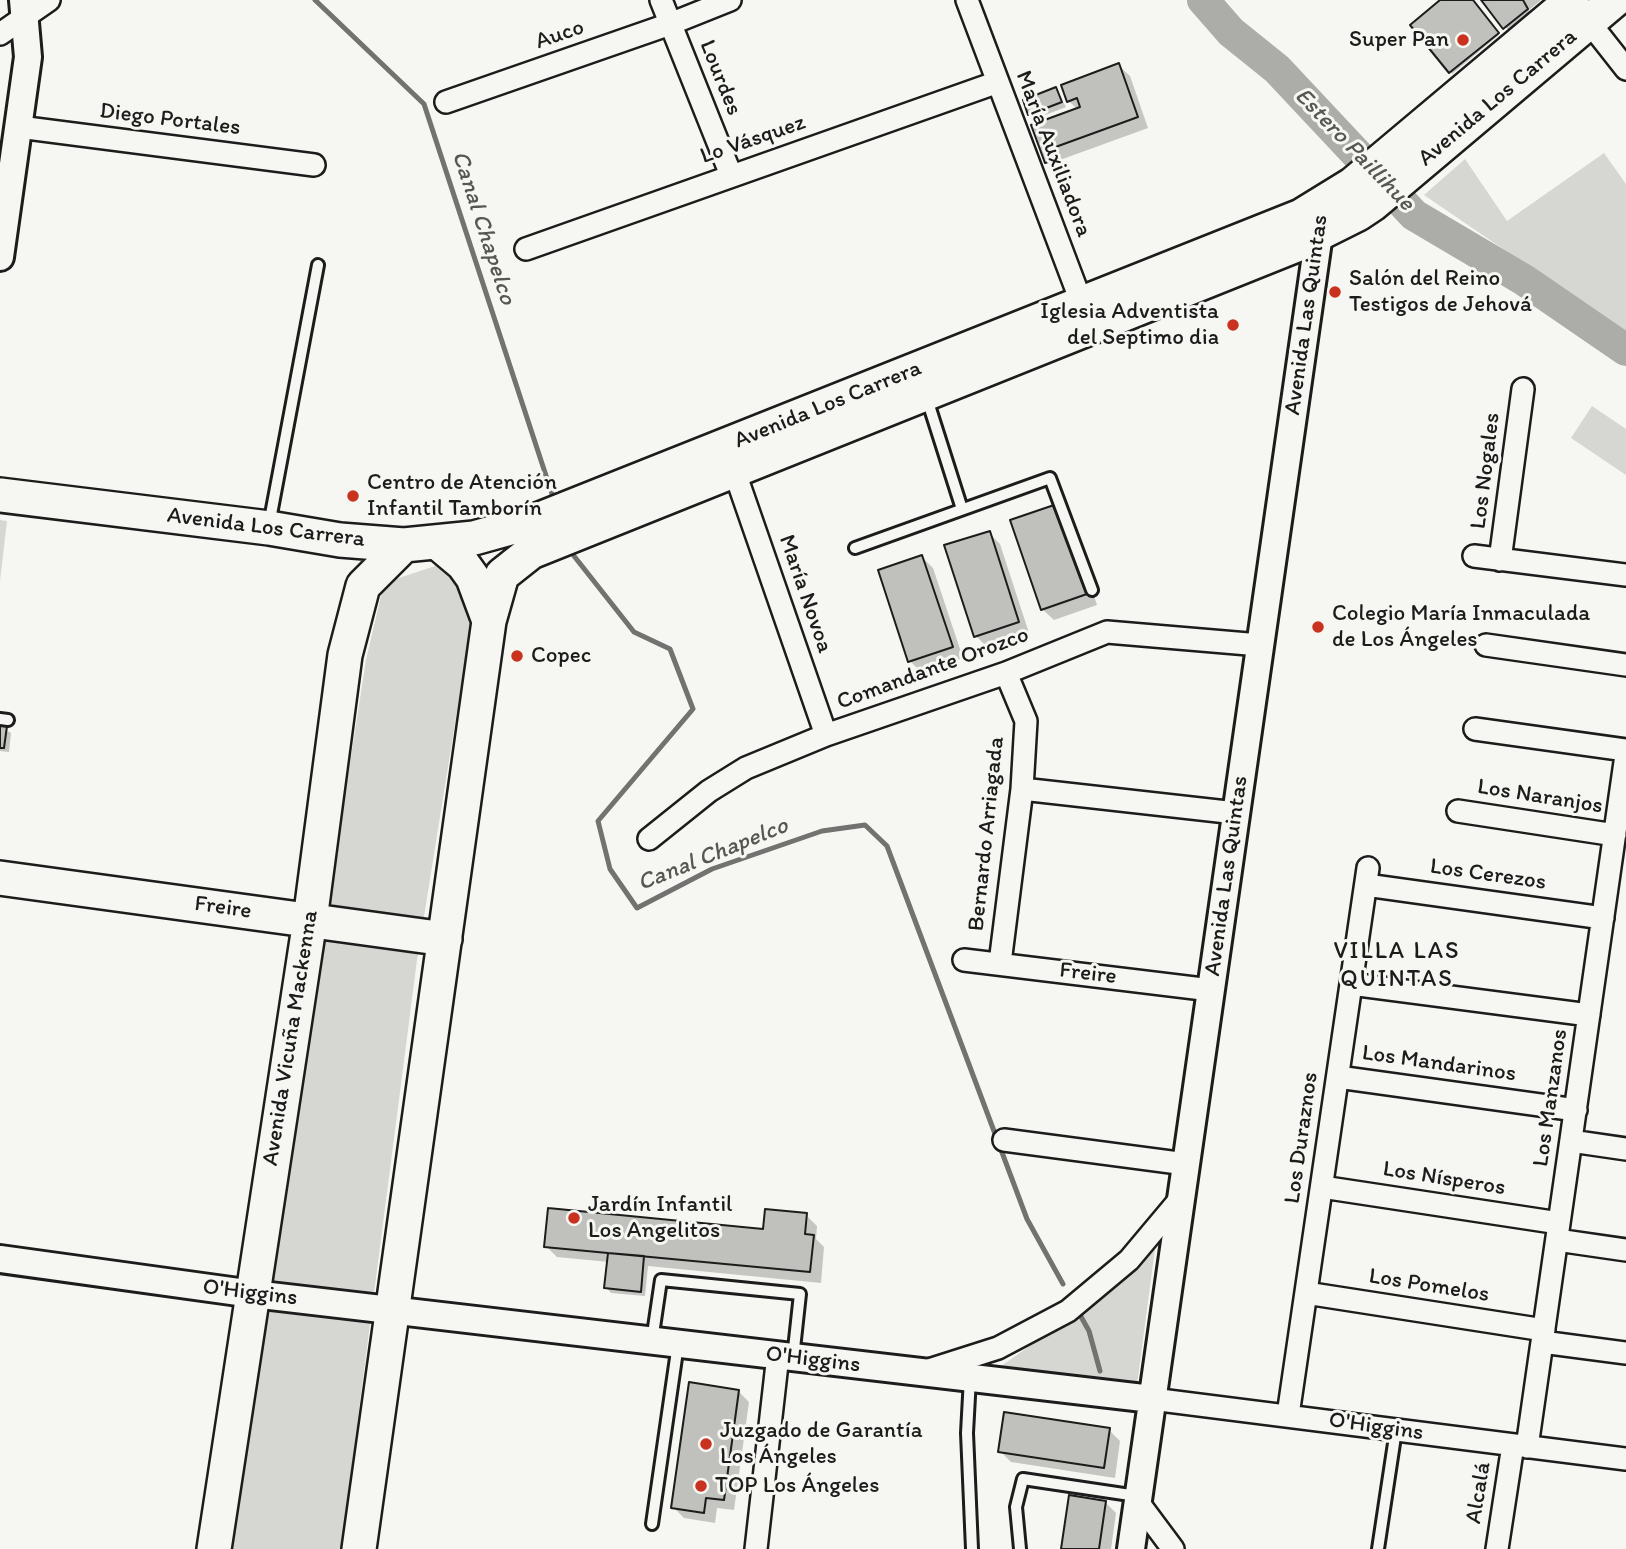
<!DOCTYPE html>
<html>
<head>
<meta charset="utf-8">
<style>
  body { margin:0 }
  canvas { display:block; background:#f6f6f2 }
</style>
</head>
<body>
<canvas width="1626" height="1549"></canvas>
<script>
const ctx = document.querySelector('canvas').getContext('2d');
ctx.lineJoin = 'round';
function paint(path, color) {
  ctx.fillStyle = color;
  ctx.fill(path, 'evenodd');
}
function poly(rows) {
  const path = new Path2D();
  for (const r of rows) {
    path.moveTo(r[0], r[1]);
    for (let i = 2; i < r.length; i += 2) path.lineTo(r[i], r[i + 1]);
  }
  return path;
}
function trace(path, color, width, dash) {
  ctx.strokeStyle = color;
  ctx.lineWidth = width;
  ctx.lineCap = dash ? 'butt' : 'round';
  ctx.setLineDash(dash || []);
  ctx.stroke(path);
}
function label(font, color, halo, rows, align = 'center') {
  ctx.font = font + ' Itim,sans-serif';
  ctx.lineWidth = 6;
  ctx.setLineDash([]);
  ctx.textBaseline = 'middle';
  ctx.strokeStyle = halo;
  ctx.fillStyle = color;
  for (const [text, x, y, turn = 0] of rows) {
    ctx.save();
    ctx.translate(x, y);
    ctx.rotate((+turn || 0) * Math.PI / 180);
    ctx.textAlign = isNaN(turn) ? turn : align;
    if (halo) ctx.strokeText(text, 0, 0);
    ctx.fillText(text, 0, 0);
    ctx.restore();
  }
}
paint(poly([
  [1604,153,1626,184,1626,333,1424,195,1465,159,1507,221],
  [1592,406,1626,429,1626,475,1571,438],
  [0,520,7,521,0,581],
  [441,564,468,581,473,611,417,960,341,1549,228,1549,366,660,384,583],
  [1156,1241,1137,1385,997,1369,1106,1292]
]), '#d6d6d2');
paint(poly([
  [1443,0,1471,0,1499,35,1452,74,1412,25],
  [1484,0,1541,0,1529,10,1535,18,1513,36],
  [1118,65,1130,76,1148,128,1060,160,1064,171,1058,173,1047,162,1034,126,1078,110,1069,101],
  [1056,89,1066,107,1035,119,1030,114],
  [1067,517,1097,605,1054,620,1042,609],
  [989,533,1000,544,1029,633,987,647,976,636],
  [922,557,933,568,963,658,921,672,910,661],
  [0,727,11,733,9,752,0,751],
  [806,1215,817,1226,816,1239,824,1247,821,1283,648,1266,645,1296,611,1293,606,1287,609,1262,557,1257,546,1246,765,1231],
  [738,1391,749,1402,734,1510,717,1508,715,1523,684,1518,673,1507],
  [1109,1430,1120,1441,1115,1478,1011,1462,1000,1451],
  [1105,1502,1116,1513,1111,1549,1063,1549]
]), '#0003');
trace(poly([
  [315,0,424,104,554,500],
  [574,556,634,632,670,649,693,709,598,821,610,869,637,908,712,869,822,831,865,825,887,846,1027,1219,1063,1284],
  [1079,1313,1089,1331,1100,1371]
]), '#727271', 5);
trace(poly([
  [1203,0,1231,32,1277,69,1414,215,1524,280,1626,350]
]), '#acaca9', 32);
const building = poly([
  [1440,0,1473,0,1499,33,1449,73,1410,25,1440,0],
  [1481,0,1523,0,1528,9,1503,29,1481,0],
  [1119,63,1138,117,1050,149,1054,160,1045,163,1031,125,1080,107,1077,98,1067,102,1061,85,1119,63],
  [1056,87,1062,102,1028,115,1023,100,1056,87],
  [1057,504,1087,594,1041,610,1010,520,1057,504],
  [990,531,1019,622,974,637,944,545,990,531],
  [922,555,953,647,908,662,878,570,922,555],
  [0,725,7,726,4,748,0,748,0,725],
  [548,1208,763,1229,765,1209,807,1213,805,1234,814,1235,810,1272,544,1247,548,1208],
  [608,1253,644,1256,641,1292,604,1288,608,1253],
  [689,1382,739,1390,724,1500,706,1498,704,1513,671,1508,689,1382],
  [1004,1412,1110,1428,1104,1468,998,1452,1004,1412],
  [1069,1495,1106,1501,1099,1549,1061,1549,1069,1495]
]);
paint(building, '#c0c0bd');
trace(building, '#1c1c1c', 2);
const service = poly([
  [927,399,962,509],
  [269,525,318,265],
  [855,548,1050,478,1092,590],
  [0,719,8,720],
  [652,1341,661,1280,800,1294,793,1358],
  [970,1378,967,1433,972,1549],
  [652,1524,678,1344],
  [1020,1549,1016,1507,1023,1479,1137,1496],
  [1378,1549,1396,1430]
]);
const minor = poly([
  [661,0,731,175],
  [967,0,1085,312],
  [1589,22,1626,69],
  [0,34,49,0],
  [446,102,670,24,730,0],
  [19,127,314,165],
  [526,249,998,82],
  [734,470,826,735],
  [1474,556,1626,575],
  [1500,560,1523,389],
  [1486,645,1626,665],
  [1475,729,1626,750],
  [1022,789,1236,813],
  [1458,811,1615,835],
  [649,839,709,791,746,768,826,735,1006,673,1107,632,1260,645],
  [1366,885,1603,918],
  [964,960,1211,990],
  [1000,963,1022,789,1026,721,1006,673],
  [1351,984,1589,1015],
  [1338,1077,1576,1110],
  [1004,1140,1186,1164],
  [1571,1141,1626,1149],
  [1322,1187,1559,1223],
  [1557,1240,1626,1250],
  [1306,1293,1544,1330],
  [1542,1342,1626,1353],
  [929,1370,998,1348,1068,1311,1129,1260,1181,1198],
  [1152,1399,1626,1459],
  [1288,1415,1368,868],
  [1527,1447,1626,755],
  [1138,1502,1173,1549],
  [756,1549,778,1355],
  [1497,1549,1513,1445]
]);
const tertiary = poly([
  [0,257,28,57,23,0],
  [0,1259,253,1294,1152,1399],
  [1131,1549,1321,220]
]);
const primary = poly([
  [0,495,269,528,340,540,404,545,474,538,535,521,1301,216,1353,184,1572,0],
  [489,621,502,575,531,552,1294,246,1358,214,1373,204,1615,0],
  [0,878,445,939],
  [214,1549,310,920,345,655,363,586,404,545],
  [359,1549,489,621,473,578,463,564,438,543]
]);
trace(service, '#1c1c1c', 16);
trace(minor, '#1c1c1c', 26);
trace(tertiary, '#1c1c1c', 32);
trace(primary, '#1c1c1c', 38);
trace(service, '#f6f6f2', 10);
trace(minor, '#f6f6f2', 21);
trace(tertiary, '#f6f6f2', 26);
trace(primary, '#f6f6f2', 33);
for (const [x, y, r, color] of [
  [1463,40,7,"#c8321e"],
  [1335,292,7,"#c8321e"],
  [1233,325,7,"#c8321e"],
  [353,496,7,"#c8321e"],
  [1318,627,7,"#c8321e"],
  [517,656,7,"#c8321e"],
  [574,1218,7,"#c8321e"],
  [706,1444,7,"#c8321e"],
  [701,1486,7,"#c8321e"]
]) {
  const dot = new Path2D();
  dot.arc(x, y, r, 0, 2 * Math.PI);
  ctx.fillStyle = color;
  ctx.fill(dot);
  trace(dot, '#f6f6f2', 2.5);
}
label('23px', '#1c1c1c', '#f6f6f2', [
  ["Auco",560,35,-19],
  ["Lourdes",720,78,68],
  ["Avenida Los Carrera",1498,98,-40],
  ["Diego Portales",170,120,7],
  ["Lo Vásquez",753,140,-19],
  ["María Auxiliadora",1053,154,69],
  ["Avenida Las Quintas",1307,315,-82],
  ["Avenida Los Carrera",828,405,-22],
  ["Los Nogales",1486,471,-83],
  ["Avenida Los Carrera",266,528,7],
  ["María Novoa",805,594,71],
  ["Comandante Orozco",933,669,-20],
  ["Los Naranjos",1540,797,9],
  ["Bernardo Arriagada",987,834,-84],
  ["Los Cerezos",1488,875,8],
  ["Avenida Las Quintas",1227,876,-82],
  ["Freire",223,908,8],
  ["Freire",1088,974,7],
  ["Avenida Vicuña Mackenna",291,1038,-81],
  ["Los Mandarinos",1439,1064,8],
  ["Los Manzanos",1551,1098,-82],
  ["Los Duraznos",1302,1138,-82],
  ["Los Nísperos",1444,1179,9],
  ["Los Pomelos",1429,1286,9],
  ["O'Higgins",250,1293,7],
  ["O'Higgins",813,1360,7],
  ["O'Higgins",1376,1427,8],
  ["Alcalá",1479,1493,-81]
]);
label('23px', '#1c1c1c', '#f6f6f2', [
  ["Super Pan",1449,40,"right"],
  ["Salón del Reino",1349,279],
  ["Testigos de Jehová",1349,305],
  ["Iglesia Adventista",1219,312,"right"],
  ["del Septimo dia",1219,338,"right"],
  ["Centro de Atención",367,483],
  ["Infantil Tamborín",367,509],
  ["Colegio María Inmaculada",1332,614],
  ["de Los Ángeles",1332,640],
  ["Copec",531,656],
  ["Jardín Infantil",588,1205],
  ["Los Angelitos",588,1231],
  ["Juzgado de Garantía",720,1431],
  ["Los Ángeles",720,1457],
  ["TOP Los Ángeles",715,1486]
], 'left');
label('italic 24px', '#565654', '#f6f6f2', [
  ["Estero Paillihue",1354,150,46],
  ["Canal Chapelco",483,228,72],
  ["Canal Chapelco",713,855,-22]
]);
ctx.letterSpacing = '2px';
label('24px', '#1c1c1c', '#f6f6f2', [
  ["VILLA LAS",1397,952],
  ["QUINTAS",1397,980]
]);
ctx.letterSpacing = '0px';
</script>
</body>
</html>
